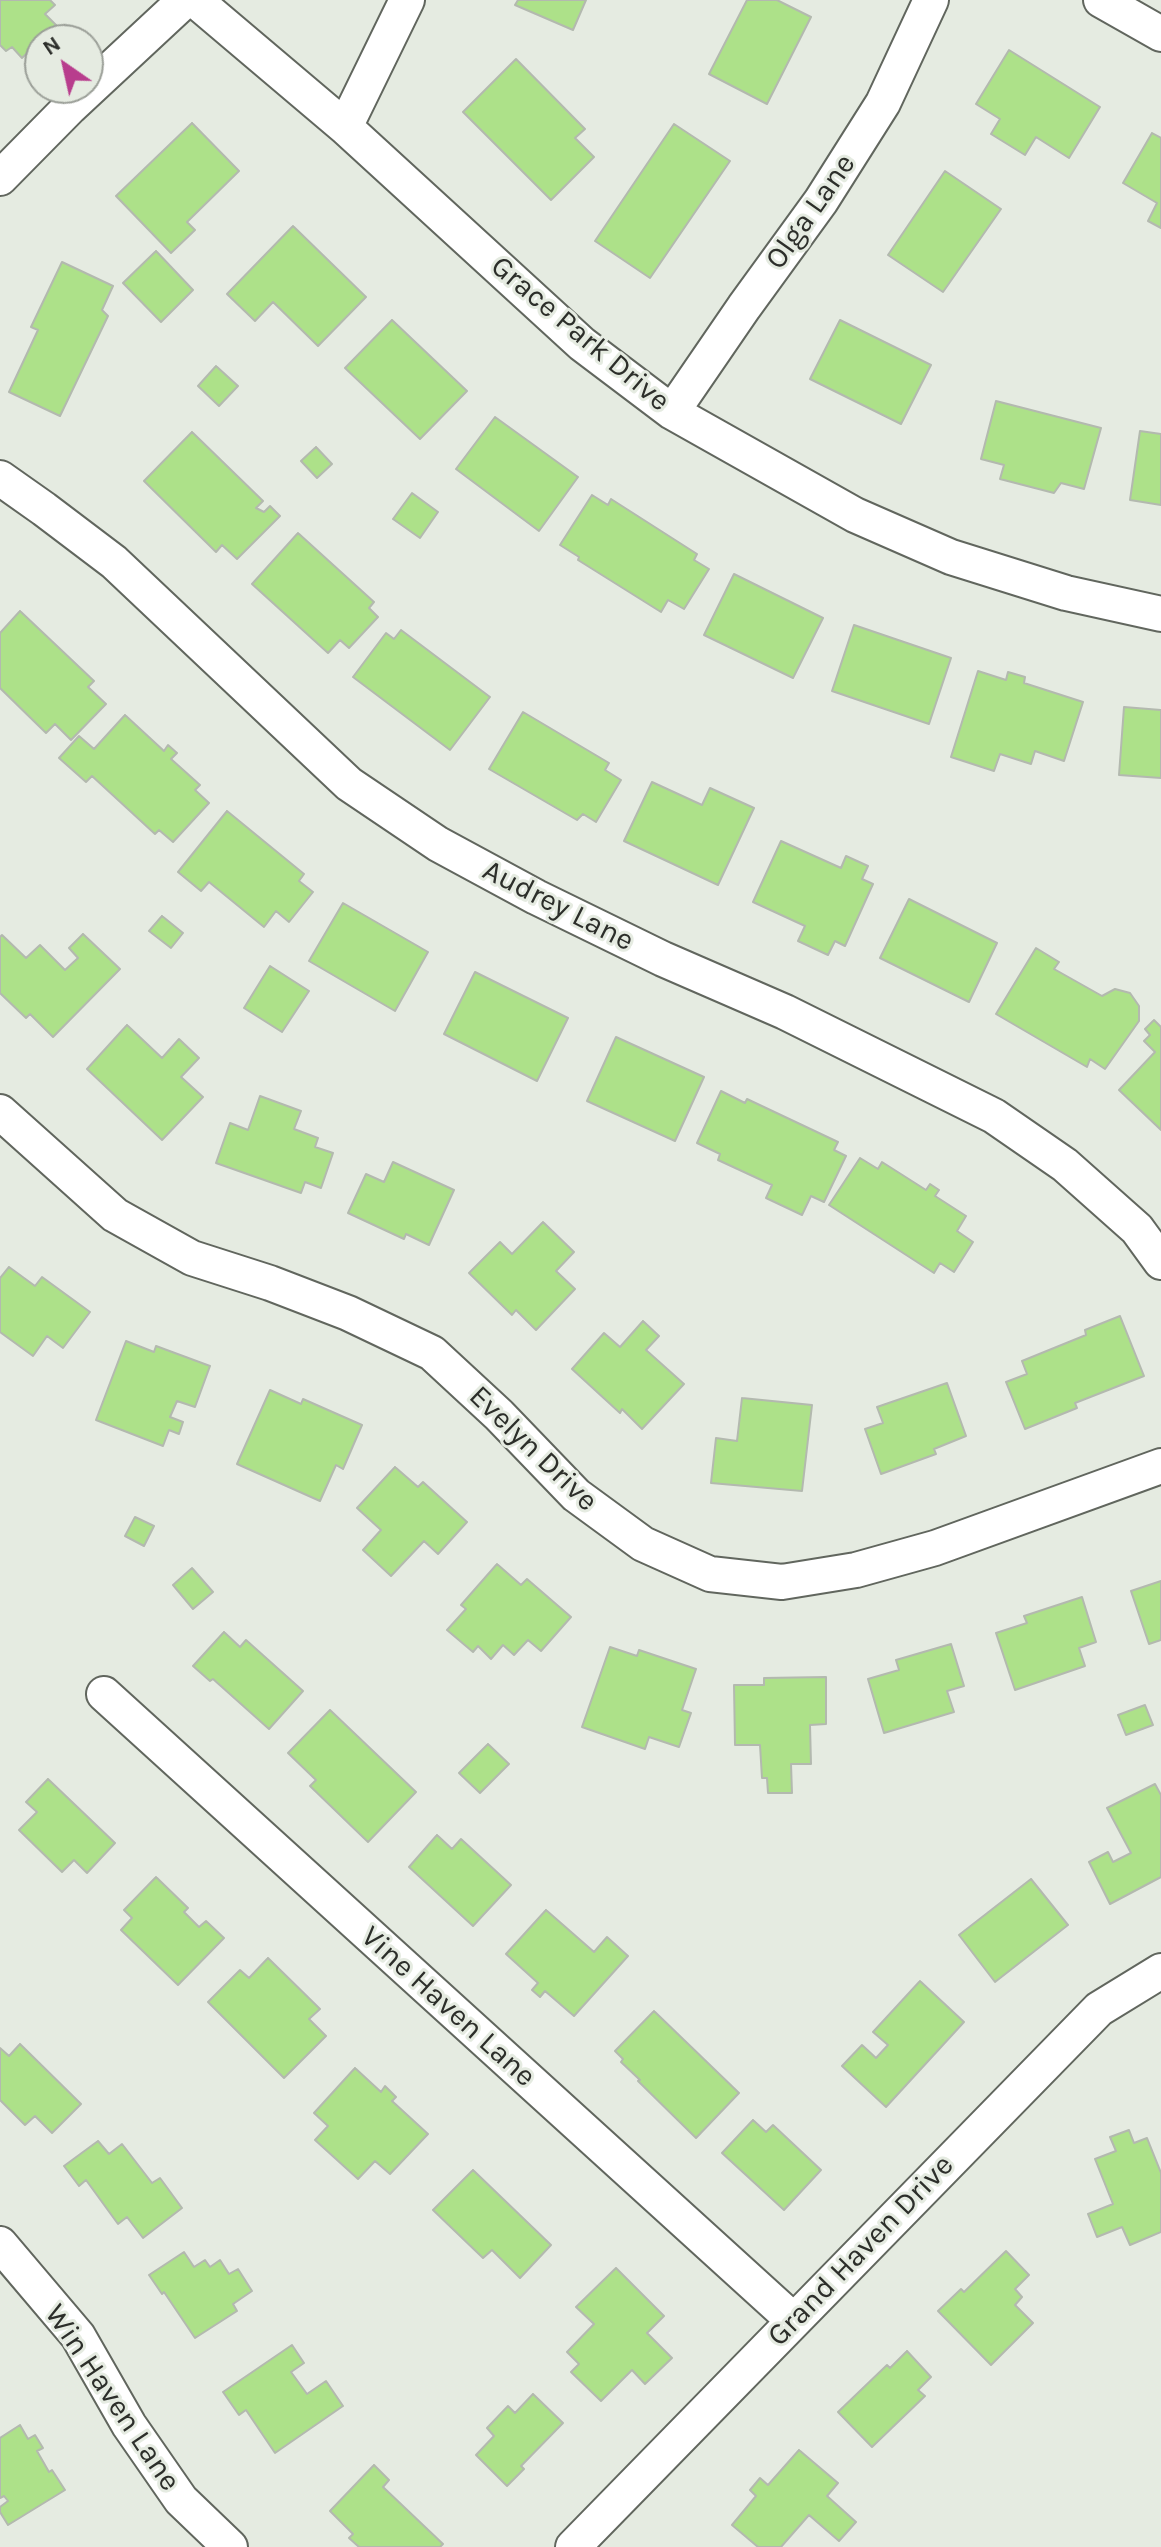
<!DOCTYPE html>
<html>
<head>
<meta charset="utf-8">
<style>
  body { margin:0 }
  #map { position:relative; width:1161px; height:2547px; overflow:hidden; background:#e5ebe1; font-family:Karla,sans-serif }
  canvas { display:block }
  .north { position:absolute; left:24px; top:24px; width:80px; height:80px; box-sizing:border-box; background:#e5ebe1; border:2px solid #9b9f98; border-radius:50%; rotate:326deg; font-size:22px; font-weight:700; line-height:32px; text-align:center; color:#2c2e2a }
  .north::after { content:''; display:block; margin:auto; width:28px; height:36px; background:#b83d8d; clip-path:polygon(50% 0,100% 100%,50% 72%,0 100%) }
</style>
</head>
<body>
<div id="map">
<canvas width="1161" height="2547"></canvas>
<div class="north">N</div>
</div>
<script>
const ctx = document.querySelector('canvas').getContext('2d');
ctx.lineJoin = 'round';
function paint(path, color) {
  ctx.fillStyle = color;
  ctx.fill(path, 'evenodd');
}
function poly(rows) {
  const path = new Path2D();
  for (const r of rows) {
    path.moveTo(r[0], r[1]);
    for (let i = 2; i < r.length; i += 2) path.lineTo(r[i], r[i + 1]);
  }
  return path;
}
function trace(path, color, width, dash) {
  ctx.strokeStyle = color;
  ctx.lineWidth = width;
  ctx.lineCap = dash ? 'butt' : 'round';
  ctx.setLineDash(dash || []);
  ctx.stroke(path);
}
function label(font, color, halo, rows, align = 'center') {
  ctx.font = font + ' Karla,sans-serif';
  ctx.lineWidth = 6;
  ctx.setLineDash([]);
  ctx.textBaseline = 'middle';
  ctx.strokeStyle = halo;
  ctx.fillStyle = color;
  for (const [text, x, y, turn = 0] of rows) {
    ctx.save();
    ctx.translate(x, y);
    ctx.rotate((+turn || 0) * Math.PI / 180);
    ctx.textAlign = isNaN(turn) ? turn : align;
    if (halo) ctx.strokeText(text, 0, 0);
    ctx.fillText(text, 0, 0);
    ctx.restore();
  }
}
const building = poly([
  [0,0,50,0,55,5,45,14,56,25,22,58,12,47,6,51,0,45,0,0],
  [518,0,586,0,573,30,515,5,518,0],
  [747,0,777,0,811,17,767,104,709,74,747,0],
  [1009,50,1100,107,1069,158,1036,137,1025,155,991,134,1000,119,976,104,1009,50],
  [516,59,585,129,575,138,594,157,551,200,463,112,516,59],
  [192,123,239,171,187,222,195,230,171,253,116,196,192,123],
  [674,124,730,161,650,278,595,241,674,124],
  [1152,133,1161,138,1161,228,1148,221,1157,203,1123,183,1152,133],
  [945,171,1001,209,943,292,888,255,945,171],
  [293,226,366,297,318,346,273,302,255,321,227,294,293,226],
  [156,251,193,290,161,322,123,283,156,251],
  [62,262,113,286,102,310,108,316,60,416,9,392,38,330,31,327,62,262],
  [392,320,467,391,420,439,345,368,392,320],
  [840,320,931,365,901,424,810,379,840,320],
  [216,366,238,386,219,406,198,386,216,366],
  [996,401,1101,428,1084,489,1061,483,1054,493,1000,479,1004,465,981,459,996,401],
  [495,417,578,477,539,531,456,469,495,417],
  [1140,431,1161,434,1161,505,1130,500,1140,431],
  [192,432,263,501,256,508,264,512,270,506,280,516,237,559,222,545,216,552,144,481,192,432],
  [316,447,332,464,317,478,301,461,316,447],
  [412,493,438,512,420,538,393,519,412,493],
  [592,495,608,505,611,499,697,554,694,560,709,569,684,609,668,600,661,612,578,560,579,557,560,545,592,495],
  [298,533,374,602,369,608,378,617,349,648,340,640,328,653,252,584,298,533],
  [734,574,823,618,793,678,704,635,734,574],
  [20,611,94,681,88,687,106,704,71,740,55,724,46,733,0,688,0,633,20,611],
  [854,625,951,658,929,724,832,691,854,625],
  [401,630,490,697,450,750,353,677,386,633,394,639,401,630],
  [978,671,1006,680,1008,672,1025,677,1024,683,1083,702,1064,761,1035,751,1031,764,1000,754,994,771,951,757,978,671],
  [1124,707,1161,710,1161,778,1119,775,1124,707],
  [523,712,609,763,605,770,621,780,596,822,583,814,577,820,489,769,523,712],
  [125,715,164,751,168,745,177,753,171,759,200,785,195,790,209,803,173,842,159,830,155,834,92,776,86,782,59,758,79,736,94,749,125,715],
  [652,782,702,805,710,788,754,808,718,885,624,841,652,782],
  [227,811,304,874,299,881,313,892,289,922,276,911,264,927,209,882,201,891,178,872,227,811],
  [781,841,841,868,846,856,868,866,862,879,873,884,845,946,835,941,828,955,798,941,805,926,753,902,781,841],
  [909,899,997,943,969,1002,880,958,909,899],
  [343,903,428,952,395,1011,309,961,343,903],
  [162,916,183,933,171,948,149,931,162,916],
  [83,934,120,969,53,1037,30,1014,26,1018,0,993,0,937,2,935,26,958,40,945,65,970,78,958,69,948,83,934],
  [1036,948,1059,962,1054,969,1102,996,1115,989,1130,993,1139,1006,1139,1021,1105,1069,1090,1059,1087,1067,996,1014,1036,948],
  [270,966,309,991,282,1032,244,1008,270,966],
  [475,972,568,1018,537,1081,444,1034,475,972],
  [1154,1020,1161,1027,1161,1130,1119,1090,1155,1052,1144,1041,1150,1035,1145,1029,1154,1020],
  [127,1025,162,1058,179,1039,199,1058,181,1077,203,1097,162,1140,87,1069,127,1025],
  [616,1037,704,1077,675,1141,587,1101,616,1037],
  [721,1091,745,1103,747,1099,838,1142,834,1150,846,1156,824,1202,811,1196,802,1215,766,1198,772,1185,718,1160,720,1154,697,1143,721,1091],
  [260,1096,301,1111,294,1129,318,1138,315,1147,333,1153,321,1188,305,1182,301,1193,216,1163,230,1123,248,1130,260,1096],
  [860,1158,878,1169,882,1162,926,1190,930,1184,939,1190,935,1196,966,1216,957,1231,973,1242,954,1272,940,1263,934,1273,829,1205,860,1158],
  [393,1162,454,1190,429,1245,406,1234,404,1239,348,1213,366,1174,384,1182,393,1162],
  [543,1222,574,1252,556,1271,575,1289,536,1330,516,1310,512,1315,469,1273,500,1242,512,1254,543,1222],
  [9,1267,35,1286,42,1277,90,1312,63,1348,47,1336,33,1356,0,1332,0,1278,9,1267],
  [1120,1316,1144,1376,1075,1403,1077,1408,1025,1429,1006,1382,1027,1374,1022,1361,1086,1335,1085,1330,1120,1316],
  [643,1321,659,1336,646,1350,684,1384,642,1429,622,1409,620,1413,572,1369,604,1333,620,1347,643,1321],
  [126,1341,154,1352,156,1346,210,1366,195,1407,177,1401,170,1417,183,1422,179,1434,169,1430,163,1446,96,1420,126,1341],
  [947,1383,966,1436,934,1449,936,1454,881,1474,865,1429,883,1423,877,1407,947,1383],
  [270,1390,301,1404,303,1399,362,1425,343,1469,336,1465,320,1501,237,1464,270,1390],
  [742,1398,812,1405,802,1491,711,1483,716,1438,737,1441,742,1398],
  [395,1467,418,1487,423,1482,467,1522,438,1554,424,1541,391,1576,363,1550,381,1530,357,1508,395,1467],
  [135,1517,154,1526,144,1546,125,1536,135,1517],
  [497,1564,521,1585,527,1579,571,1617,541,1651,528,1640,514,1655,503,1645,491,1659,478,1646,473,1652,447,1630,466,1609,461,1605,497,1564],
  [192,1568,213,1592,193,1609,173,1585,192,1568],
  [1161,1581,1161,1640,1149,1644,1131,1591,1161,1581],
  [1082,1597,1096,1642,1079,1648,1085,1666,1015,1690,996,1633,1027,1623,1024,1616,1082,1597],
  [224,1632,240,1647,246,1640,303,1691,269,1729,213,1679,210,1681,193,1666,224,1632],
  [951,1644,964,1686,947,1691,954,1712,884,1733,868,1679,899,1670,896,1660,951,1644],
  [610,1647,637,1656,639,1650,696,1669,682,1710,691,1713,679,1747,649,1737,645,1749,582,1727,610,1647],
  [826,1677,826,1724,810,1725,811,1764,791,1764,792,1793,768,1793,767,1778,762,1778,760,1745,735,1745,734,1685,764,1685,764,1678,826,1677],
  [1145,1705,1153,1725,1126,1735,1118,1715,1145,1705],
  [330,1710,416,1792,368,1842,310,1786,316,1780,288,1753,330,1710],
  [488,1744,509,1764,480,1793,459,1773,488,1744],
  [48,1779,115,1843,87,1873,74,1860,62,1872,19,1830,37,1812,26,1802,48,1779],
  [1155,1784,1161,1795,1161,1877,1110,1904,1089,1862,1108,1852,1113,1862,1131,1853,1107,1808,1155,1784],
  [437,1835,452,1849,461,1839,511,1885,473,1926,409,1867,437,1835],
  [156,1877,188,1908,184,1912,199,1927,206,1921,224,1938,178,1985,121,1930,132,1918,124,1910,156,1877],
  [1031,1879,1068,1925,995,1982,959,1935,1031,1879],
  [546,1910,594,1952,607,1937,628,1956,574,2016,545,1991,540,1997,532,1990,538,1983,506,1954,546,1910],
  [268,1958,320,2009,309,2019,326,2036,284,2078,208,2002,240,1970,249,1978,268,1958],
  [920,1981,964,2022,886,2107,842,2066,862,2045,876,2058,888,2045,873,2032,920,1981],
  [654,2011,739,2093,696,2138,638,2081,640,2080,621,2062,623,2059,615,2051,654,2011],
  [20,2044,81,2104,52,2133,35,2116,25,2125,0,2100,0,2048,9,2056,20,2044],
  [355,2068,381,2092,385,2086,396,2097,392,2101,428,2134,390,2174,375,2161,358,2179,315,2140,328,2126,314,2113,355,2068],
  [753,2120,766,2132,773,2125,821,2170,784,2210,722,2153,753,2120],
  [1129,2130,1134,2143,1147,2138,1161,2173,1161,2232,1130,2245,1122,2227,1097,2237,1088,2214,1113,2204,1095,2159,1116,2151,1110,2137,1129,2130],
  [98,2141,109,2154,122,2144,152,2183,160,2178,182,2208,143,2238,127,2217,118,2224,86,2180,79,2186,64,2166,98,2141],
  [473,2170,551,2245,520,2278,492,2250,483,2258,433,2210,473,2170],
  [1006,2251,1029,2275,1015,2289,1022,2297,1015,2305,1033,2323,991,2365,938,2311,961,2289,964,2292,1006,2251],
  [184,2252,194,2267,205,2260,210,2267,220,2260,229,2274,238,2269,252,2291,233,2304,237,2311,195,2338,164,2292,162,2294,149,2275,184,2252],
  [616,2268,664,2316,647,2333,672,2358,645,2384,632,2370,601,2401,571,2372,579,2364,567,2352,594,2324,576,2307,616,2268],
  [292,2345,304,2363,291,2372,307,2394,326,2381,343,2406,275,2453,246,2410,239,2415,223,2392,292,2345],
  [907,2351,931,2377,918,2390,925,2396,872,2447,838,2412,887,2365,890,2368,907,2351],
  [533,2394,563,2423,521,2466,524,2469,507,2486,476,2455,494,2436,487,2428,508,2406,515,2413,533,2394],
  [20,2425,28,2439,35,2435,43,2448,37,2451,49,2472,52,2470,65,2490,8,2525,0,2512,0,2507,8,2501,4,2496,0,2498,0,2438,20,2425],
  [799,2450,838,2483,827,2496,856,2522,839,2541,809,2515,781,2547,758,2547,732,2525,756,2496,750,2490,760,2478,768,2485,799,2450],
  [374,2465,389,2480,383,2487,443,2544,440,2547,359,2547,349,2538,353,2534,330,2511,374,2465]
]);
paint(building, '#ade189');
trace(building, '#b3b9af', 2);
const street = poly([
  [195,0,345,127,582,344,672,412,855,515,951,557,1066,593,1161,614],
  [1101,0,1161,34],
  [345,127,407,0],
  [0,178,70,107,185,0],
  [672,412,744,307,821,201,883,103,931,0],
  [0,478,44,509,114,562,349,784,438,844,536,897,663,959,785,1012,994,1116,1065,1165,1137,1229,1161,1262],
  [0,1112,115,1215,192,1258,270,1283,348,1313,432,1353,499,1415,576,1495,643,1544,710,1574,782,1582,856,1570,935,1548,1161,1466],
  [104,1694,793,2320],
  [0,2244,78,2336,129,2425,181,2500,230,2547],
  [573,2547,1099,2009,1161,1971]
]);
trace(street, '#61665e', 38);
trace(street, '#fff', 34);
label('30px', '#2c2e2a', '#e5ebe1', [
  ["Olga Lane",811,212,-55],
  ["Grace Park Drive",580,334,40],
  ["Audrey Lane",558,906,27],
  ["Evelyn Drive",533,1449,44],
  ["Vine Haven Lane",448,2007,42],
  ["Grand Haven Drive",861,2251,-46],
  ["Win Haven Lane",112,2398,56]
]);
</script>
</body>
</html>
